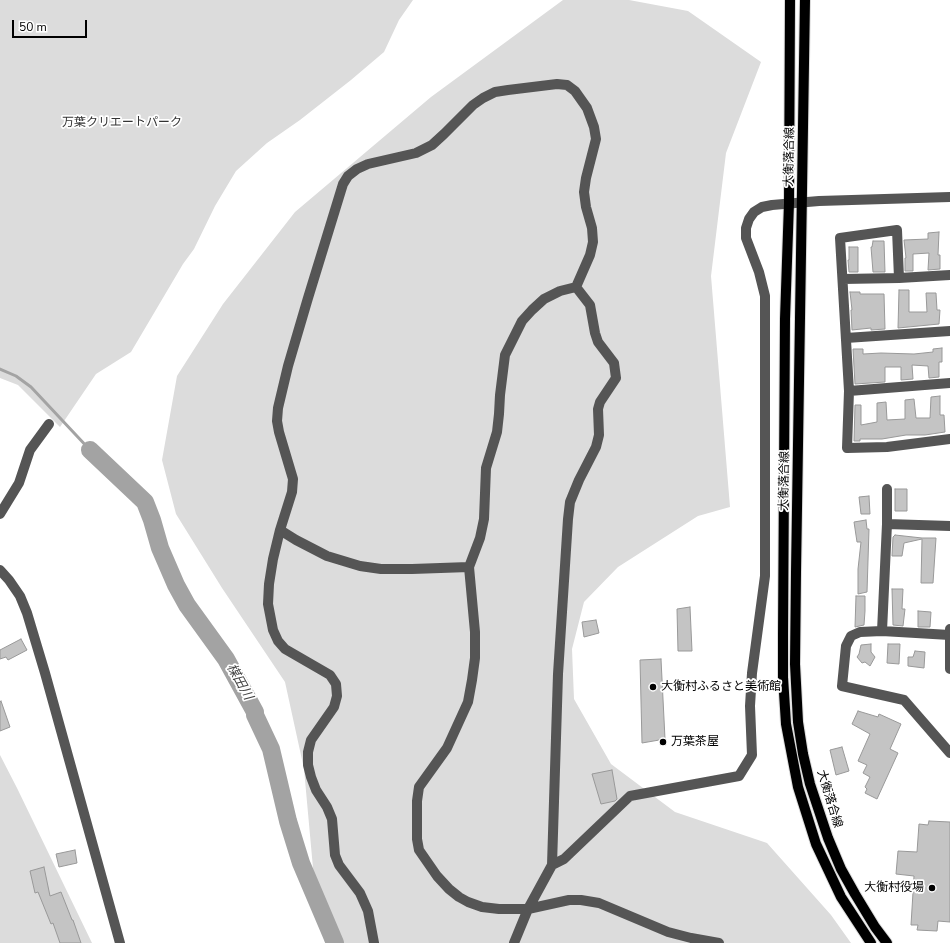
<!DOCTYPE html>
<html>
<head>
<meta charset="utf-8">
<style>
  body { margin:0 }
  #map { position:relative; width:950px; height:943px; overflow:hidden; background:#fff; font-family:"Nunito Sans",sans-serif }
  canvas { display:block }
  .scale { position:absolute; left:12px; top:20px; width:75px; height:18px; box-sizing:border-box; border:2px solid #000; border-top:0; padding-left:5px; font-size:12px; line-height:14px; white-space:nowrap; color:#000; -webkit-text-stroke:3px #fff; paint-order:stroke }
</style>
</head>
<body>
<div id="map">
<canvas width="950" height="943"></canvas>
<div class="scale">50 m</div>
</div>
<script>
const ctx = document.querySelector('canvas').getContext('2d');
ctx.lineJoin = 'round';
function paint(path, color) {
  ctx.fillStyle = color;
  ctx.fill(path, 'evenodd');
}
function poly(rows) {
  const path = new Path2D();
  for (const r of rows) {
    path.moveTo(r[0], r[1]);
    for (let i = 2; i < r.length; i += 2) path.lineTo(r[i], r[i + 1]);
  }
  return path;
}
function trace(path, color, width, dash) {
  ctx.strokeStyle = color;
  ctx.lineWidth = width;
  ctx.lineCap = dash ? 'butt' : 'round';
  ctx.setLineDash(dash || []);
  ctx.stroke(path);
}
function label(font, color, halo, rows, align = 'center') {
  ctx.font = font + ' "Nunito Sans","Noto Sans JP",sans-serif';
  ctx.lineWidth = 3.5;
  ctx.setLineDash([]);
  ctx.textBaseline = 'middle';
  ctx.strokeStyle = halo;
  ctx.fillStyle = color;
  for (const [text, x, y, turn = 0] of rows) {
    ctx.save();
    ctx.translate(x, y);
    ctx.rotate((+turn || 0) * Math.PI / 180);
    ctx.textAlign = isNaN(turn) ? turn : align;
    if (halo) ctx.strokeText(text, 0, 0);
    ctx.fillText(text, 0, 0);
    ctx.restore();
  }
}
paint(poly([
  [0,0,413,0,399,20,384,52,351,80,300,120,267,143,236,171,215,206,194,249,183,264,131,352,96,374,60,427,18,385,0,378],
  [563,0,629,0,688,11,761,62,726,153,711,276,730,507,698,516,618,567,584,602,572,649,574,699,611,764,675,812,767,843,831,915,851,943,325,943,316,901,304,769,285,682,222,588,176,514,162,460,177,376,223,304,295,212,431,97],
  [0,755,17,788,92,943,0,943]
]), '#dcdcdc');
trace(poly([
  [0,369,16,376,31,387,90,450]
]), '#a3a3a3', 3);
trace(poly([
  [90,450,145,502,152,520,160,548,176,585,187,605,226,659,255,712,255,715,271,749,288,821,301,863,335,943]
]), '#a3a3a3', 18);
const building = poly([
  [939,232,938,255,940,255,940,269,928,270,929,253,913,254,913,271,905,271,905,258,906,258,904,240,928,239,928,233,939,232],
  [873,241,884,241,885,272,873,272,871,247,872,247,873,241],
  [849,247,858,247,858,272,849,272,848,260,849,260,849,247],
  [899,290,909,290,909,312,927,312,926,293,936,293,937,310,940,310,939,324,898,328,899,290],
  [850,292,860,292,860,294,884,294,885,329,871,330,871,328,852,330,851,310,852,310,850,292],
  [942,348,942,362,939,362,939,377,929,378,928,366,912,365,913,379,901,380,901,367,885,367,885,382,855,384,853,349,863,349,863,354,881,353,914,354,933,352,933,349,942,348],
  [940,396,940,415,944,415,945,432,925,435,906,435,882,439,860,439,860,441,854,441,855,405,861,405,861,425,877,422,877,403,886,402,887,420,905,419,905,400,914,399,916,418,930,418,931,397,940,396],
  [895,489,907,489,907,511,895,511,895,489],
  [869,496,870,514,861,514,859,497,869,496],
  [866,520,867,529,869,529,867,592,858,594,858,569,861,542,857,542,854,522,866,520],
  [895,535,922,538,936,538,933,583,921,583,922,539,904,543,902,556,892,556,893,537,895,535],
  [892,589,903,589,902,609,905,609,903,626,893,625,892,589],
  [856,596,865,596,865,611,864,625,855,627,856,596],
  [690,607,692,651,678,651,677,609,690,607],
  [918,611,931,612,930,627,918,627,918,611],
  [596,620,599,633,584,637,582,622,596,620],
  [21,639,27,650,8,660,6,657,0,659,0,650,21,639],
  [871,644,871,652,875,657,870,666,865,662,862,663,857,657,859,654,861,645,871,644],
  [888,644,900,644,899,664,887,663,888,644],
  [915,651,925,652,924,668,908,666,908,657,913,657,915,651],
  [661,659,665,739,642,743,640,660,661,659],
  [1,701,10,727,0,731,0,702,1,701],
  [858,711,878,717,879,714,901,724,890,749,898,753,877,799,865,793,867,789,865,787,870,777,863,773,867,765,858,761,870,734,852,724,858,711],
  [842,747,849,771,836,775,830,750,842,747],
  [612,770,617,799,615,801,601,804,592,774,612,770],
  [929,821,950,822,950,922,938,921,937,931,917,930,918,925,911,925,914,876,896,874,898,851,917,852,919,824,928,825,929,821],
  [75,850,77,863,59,867,56,854,75,850],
  [44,867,50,896,61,892,72,920,73,920,81,943,60,943,53,923,51,924,38,892,35,893,30,871,44,867]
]);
paint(building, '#c4c4c4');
trace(building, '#999', 1);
const major = poly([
  [790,0,789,203,785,319,783,634,783,677,786,724,798,787,816,844,841,897,871,943],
  [805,0,796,572,795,664,798,722,803,754,810,784,828,838,841,869,855,894,875,927,887,943]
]);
trace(major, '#dbdbdb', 12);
trace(poly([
  [950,275,899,278,897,230,840,238,849,391,847,448,887,447,950,439],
  [843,279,899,278],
  [576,287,560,291,544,299,532,310,522,321,505,355,500,395,499,414,497,432,486,468,484,519,480,538,469,567,475,632,475,658,472,680,468,702,447,748,419,787,417,801,417,839,419,850,437,876,449,889,459,897,468,902,482,907,499,909,528,909,569,900,581,900,599,903,668,932,691,938,719,943],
  [846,338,950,331],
  [849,391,950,383],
  [0,514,19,483,30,450,49,424],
  [887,524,887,489],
  [280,530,296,540,327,556,360,566,381,569,412,569,469,567],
  [0,570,9,580,20,596,27,613,45,673,120,943],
  [950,629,950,669],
  [882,631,887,524,950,526],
  [950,635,882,631,860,632,851,636,846,646,842,686,904,700,950,753],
  [552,865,564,859,630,796,739,776,752,755,750,706,752,673,765,576,765,296,759,272,746,238,746,228,749,219,754,212,762,207,772,205,819,201,950,197],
  [374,943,368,911,360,893,339,865,335,855,332,819,327,807,316,790,311,777,308,765,308,752,311,740,334,707,337,696,336,684,330,675,285,649,278,641,273,630,268,604,269,584,273,559,280,530,292,492,293,479,279,432,277,421,278,408,288,366,308,298,343,184,348,176,357,169,368,164,416,153,432,145,444,134,473,105,483,98,495,92,508,90,557,84,567,85,575,91,587,108,594,127,596,139,586,178,584,192,586,207,592,228,593,242,590,255,576,287],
  [514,943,528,909,552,865,558,674,568,519,570,502,579,480,596,447,599,435,598,409,600,402,616,378,614,363,598,342,595,333,590,305,576,287]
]), '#555', 10);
trace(major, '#000', 10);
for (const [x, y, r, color] of [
  [653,687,4,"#000"],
  [663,742,4,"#000"],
  [932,888,4,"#000"]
]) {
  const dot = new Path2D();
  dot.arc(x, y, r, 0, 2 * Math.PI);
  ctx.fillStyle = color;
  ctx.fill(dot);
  trace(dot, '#fff', 1.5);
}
label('12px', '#333', '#fff', [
  ["万葉クリエートパーク",122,123]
]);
label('12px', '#000', '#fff', [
  ["大衡落合線",790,157,-89],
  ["大衡落合線",785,481,-89],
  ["大衡落合線",829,799,73]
]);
label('12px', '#000', '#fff', [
  ["大衡村ふるさと美術館",661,687],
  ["万葉茶屋",671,742],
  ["大衡村役場",924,888,"right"]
], 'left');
label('italic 13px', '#444', '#fff', [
  ["楳田川",239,682,61]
]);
</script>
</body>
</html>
